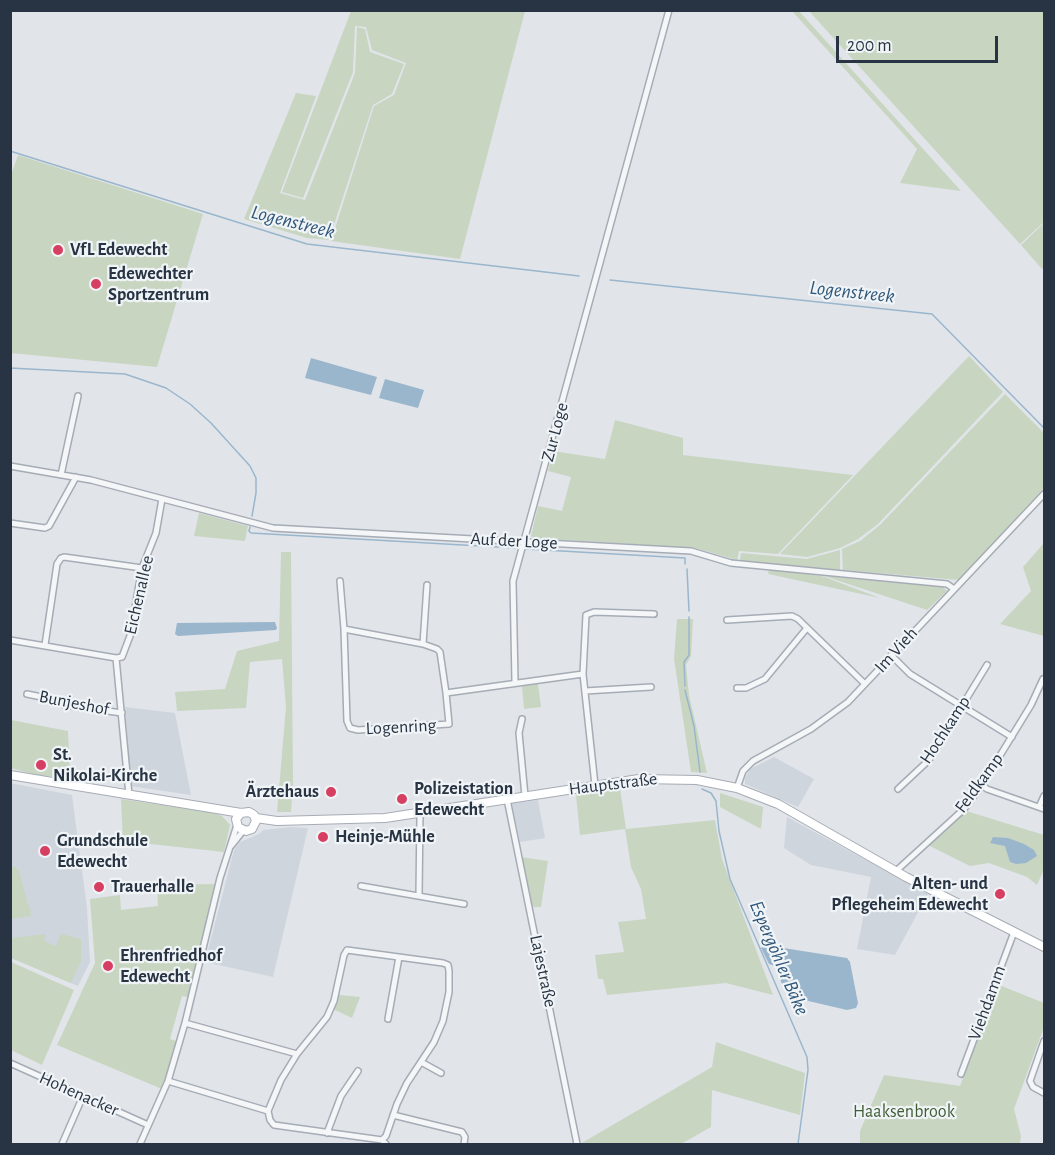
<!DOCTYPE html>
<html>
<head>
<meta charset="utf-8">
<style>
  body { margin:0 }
  #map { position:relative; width:1055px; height:1155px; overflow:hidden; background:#e1e5ea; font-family:"Alegreya Sans",sans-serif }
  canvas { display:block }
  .frame { position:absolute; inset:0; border:12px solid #283443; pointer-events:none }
  .scale { position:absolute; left:836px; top:36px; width:162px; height:27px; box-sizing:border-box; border:3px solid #283443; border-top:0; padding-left:8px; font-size:18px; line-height:21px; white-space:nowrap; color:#283443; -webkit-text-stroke:4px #f0f4f7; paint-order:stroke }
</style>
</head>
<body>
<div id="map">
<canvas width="1055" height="1155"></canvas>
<div class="frame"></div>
<div class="scale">200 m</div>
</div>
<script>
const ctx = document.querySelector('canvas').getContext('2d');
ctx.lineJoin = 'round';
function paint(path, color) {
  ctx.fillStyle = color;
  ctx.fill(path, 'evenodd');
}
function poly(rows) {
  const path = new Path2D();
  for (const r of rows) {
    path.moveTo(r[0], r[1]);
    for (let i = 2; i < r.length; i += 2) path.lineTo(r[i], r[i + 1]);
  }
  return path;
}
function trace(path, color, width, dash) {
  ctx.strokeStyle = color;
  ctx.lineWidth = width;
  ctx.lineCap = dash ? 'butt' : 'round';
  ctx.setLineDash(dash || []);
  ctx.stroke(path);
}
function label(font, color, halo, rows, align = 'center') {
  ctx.font = font + ' "Alegreya Sans",sans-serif';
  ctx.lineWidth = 4.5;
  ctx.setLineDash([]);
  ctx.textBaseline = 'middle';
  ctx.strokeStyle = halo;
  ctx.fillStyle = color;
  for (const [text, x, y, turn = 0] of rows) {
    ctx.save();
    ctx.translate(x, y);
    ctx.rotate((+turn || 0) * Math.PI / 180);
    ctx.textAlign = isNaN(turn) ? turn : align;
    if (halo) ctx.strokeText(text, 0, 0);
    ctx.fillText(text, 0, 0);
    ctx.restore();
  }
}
paint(poly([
  [125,707,175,713,191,795,130,786],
  [774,757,814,779,798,807,745,784,745,778,750,769],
  [10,783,72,795,87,908,90,962,78,986,11,958],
  [538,800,545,838,520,842,512,803],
  [787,817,928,894,895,955,857,949,871,877,811,865,784,848],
  [291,827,308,828,273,977,205,962,234,850,240,842,259,834,263,830]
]), '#cfd5dc');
paint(poly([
  [351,11,525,11,460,259,331,241,374,106,394,95,406,63,372,50,366,27,355,26,353,72,303,198,282,192],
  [792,11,799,11,961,191,900,183,917,149],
  [809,11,1044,11,1044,222,1020,244],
  [357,27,365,29,370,52,404,64,392,94,373,105,329,240,307,238,244,219,296,93,316,96,280,193,305,200,355,73],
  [18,155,203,214,157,367,11,353,10,178],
  [1044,223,1044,267,1042,269,1021,245],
  [969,356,1003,392,878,524,858,539,840,548,807,557,780,554],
  [1005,394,1044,433,1044,488,959,580,843,570,842,549,860,541,880,525],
  [615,420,683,438,683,455,853,475,778,554,739,551,737,560,696,548,534,538,531,536,538,506,562,511,571,477,548,471,553,451,605,459],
  [199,513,248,526,245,541,194,536],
  [1044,543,1044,636,1000,624,1031,591,1023,567],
  [840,550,840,570,740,561,741,553,807,559],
  [281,552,291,552,293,784,291,812,277,812,286,707,282,659,250,662,246,708,177,711,175,692,225,689,237,651,279,641],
  [769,569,822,576,880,598,768,574],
  [824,576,925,585,943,587,947,591,927,610],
  [677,619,693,619,691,656,686,665,689,695,707,773,691,772,674,659],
  [538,684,541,707,524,709,522,686],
  [11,720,68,731,70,778,36,775,11,768],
  [620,788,626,829,715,820,722,859,773,995,726,983,607,995,603,979,598,979,595,955,624,952,618,922,646,919,641,889,631,867,625,829,580,835,576,795],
  [720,793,763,807,761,829,720,807],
  [121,799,214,813,222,816,230,825,224,852,123,841],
  [963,810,1044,835,1044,869,1037,885,1027,877,989,863,970,866,928,845],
  [521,857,548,861,541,907,531,907],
  [10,867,16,867,17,870,19,870,28,905,30,906,31,916,11,919],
  [216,884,188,997,182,996,170,1039,176,1041,162,1089,57,1045,95,963,90,899,120,895,121,910,158,906,157,885],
  [11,926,12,938,46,934,44,941,56,946,61,934,81,939,81,961,71,983,11,958],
  [11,962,74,990,42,1065,11,1050],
  [999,985,1044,1003,1044,1027,1014,1109,1021,1136,1020,1144,860,1144,860,1131,884,1075,960,1086],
  [339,995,360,997,352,1018,333,1009],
  [716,1042,805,1073,800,1115,712,1090,711,1127,681,1144,580,1144,712,1067]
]), '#c8d5c1');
paint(poly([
  [311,358,377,377,371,395,305,378],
  [385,379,424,390,418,408,379,398],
  [275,622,277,628,276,630,178,636,175,634,177,623],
  [993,837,1008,838,1024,844,1034,850,1037,856,1026,863,1016,864,1010,862,1005,846,990,843],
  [768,943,777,947,847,958,850,962,858,1003,856,1008,847,1010,791,997,784,989,775,966,769,964,761,948]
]), '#9ab6cc');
trace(poly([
  [10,151,307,244,579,276],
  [610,280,932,314,1044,428],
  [10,368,125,374,166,388,190,404,211,423,250,466,256,478,256,493,252,516],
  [250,527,249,531,251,533,516,548],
  [526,549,685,558,685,564],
  [687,569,689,611],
  [685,686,684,662,689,655,689,617],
  [685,690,694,726,700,772],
  [702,789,711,793,716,801,719,831,730,879,807,1057,808,1070,798,1144]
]), '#9ab6cc', 1.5);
const street = poly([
  [10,466,91,480,273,528,691,551,731,563,947,584,954,589],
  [61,475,78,396],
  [10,523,45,528,49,526,76,477],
  [340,581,344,629],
  [727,620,792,616,798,619,865,684],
  [344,629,423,644,437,649,440,652,446,693,449,724,358,730,350,728,347,721,344,629],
  [10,640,116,658],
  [423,644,427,585],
  [45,645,57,564,61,558,64,557,142,568],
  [891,655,910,674,1012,737],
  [583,674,586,615,594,612,654,614],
  [515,682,513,581,669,10],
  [737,688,746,688,765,679,807,628],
  [585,691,651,687],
  [446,693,583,674,595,785],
  [27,694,56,700,64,705,122,713],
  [522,719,519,733,525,796],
  [982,785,987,789,1044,809],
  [737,788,743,771,753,761,811,729,848,702,1044,494],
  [898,789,929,760,987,665],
  [129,795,116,658,122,657,130,636,142,568,156,533,162,499],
  [507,799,577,1144],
  [1039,807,1044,796],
  [231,846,243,831],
  [896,871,964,809,982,785,1031,705,1043,679,1044,680],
  [361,886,464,904],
  [419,895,420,814],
  [388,1019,399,957],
  [185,1023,297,1054],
  [1044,1041,1030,1081,1033,1087,1044,1093],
  [421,1062,441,1073],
  [10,1063,148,1125],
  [961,1074,1014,932],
  [168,1081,268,1111,270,1120,274,1125,382,1140],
  [268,1111,281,1080,297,1054,327,1017,334,1001,344,955,347,950,443,963,448,965,449,971,449,992,443,1021,434,1042,407,1083,397,1104,386,1136,382,1140,386,1144],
  [393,1115,462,1132,465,1137,464,1144],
  [327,1133,341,1096,358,1071],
  [62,1144,83,1096],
  [140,1144,168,1081,185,1023,220,878,237,825]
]);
const secondary = poly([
  [10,775,241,813,249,812,254,815,256,821,252,829,246,831,238,827,236,819,241,813],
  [256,818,277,821,385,818,639,779,697,780,737,788,778,804,906,877,1044,947]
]);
trace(street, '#a6acb5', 8);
trace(secondary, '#a6acb5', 10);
trace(street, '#f4f6f8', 5);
trace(secondary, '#fff', 8);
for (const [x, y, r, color] of [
  [58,250,6,"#d63f62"],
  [96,284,6,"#d63f62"],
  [41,765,6,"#d63f62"],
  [331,792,6,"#d63f62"],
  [402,799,6,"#d63f62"],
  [323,837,6,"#d63f62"],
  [45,851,6,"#d63f62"],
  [99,887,6,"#d63f62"],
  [1000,894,6,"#d63f62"],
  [108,966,6,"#d63f62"]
]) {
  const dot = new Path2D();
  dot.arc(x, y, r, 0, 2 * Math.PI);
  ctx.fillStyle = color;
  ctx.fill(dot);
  trace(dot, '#f0f4f7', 2);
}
label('bold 18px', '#283443', '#f0f4f7', [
  ["VfL Edewecht",70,250],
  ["Edewechter",108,274],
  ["Sportzentrum",108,295],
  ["St.",53,755],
  ["Nikolai-Kirche",53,776],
  ["Polizeistation",414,789],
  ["Edewecht",414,810],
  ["Ärztehaus",319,792,"right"],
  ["Heinje-Mühle",335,837],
  ["Grundschule",57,841],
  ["Edewecht",57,862],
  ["Alten- und",988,884,"right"],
  ["Pflegeheim Edewecht",988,905,"right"],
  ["Trauerhalle",111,887],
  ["Ehrenfriedhof",120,956],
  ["Edewecht",120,977]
], 'left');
label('18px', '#283443', '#f0f4f7', [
  ["Zur Loge",555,432,-75],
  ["Auf der Loge",514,541,3],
  ["Eichenallee",139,595,-77],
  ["Im Vieh",896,650,-48],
  ["Bunjeshof",74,703,11],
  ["Logenring",401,727,-3],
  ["Hochkamp",945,730,-57],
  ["Feldkamp",979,783,-54],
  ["Hauptstraße",613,784,-7],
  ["Lajestraße",543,971,78],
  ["Viehdamm",987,1003,-70],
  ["Hohenacker",79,1094,24]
]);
label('18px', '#405f35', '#f0f4f7', [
  ["Haaksenbrook",904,1112]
]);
label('italic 20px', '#305779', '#f0f4f7', [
  ["Logenstreek",293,222,14],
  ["Logenstreek",852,292,6],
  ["Espergöhler Bäke",779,958,67]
]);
</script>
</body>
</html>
